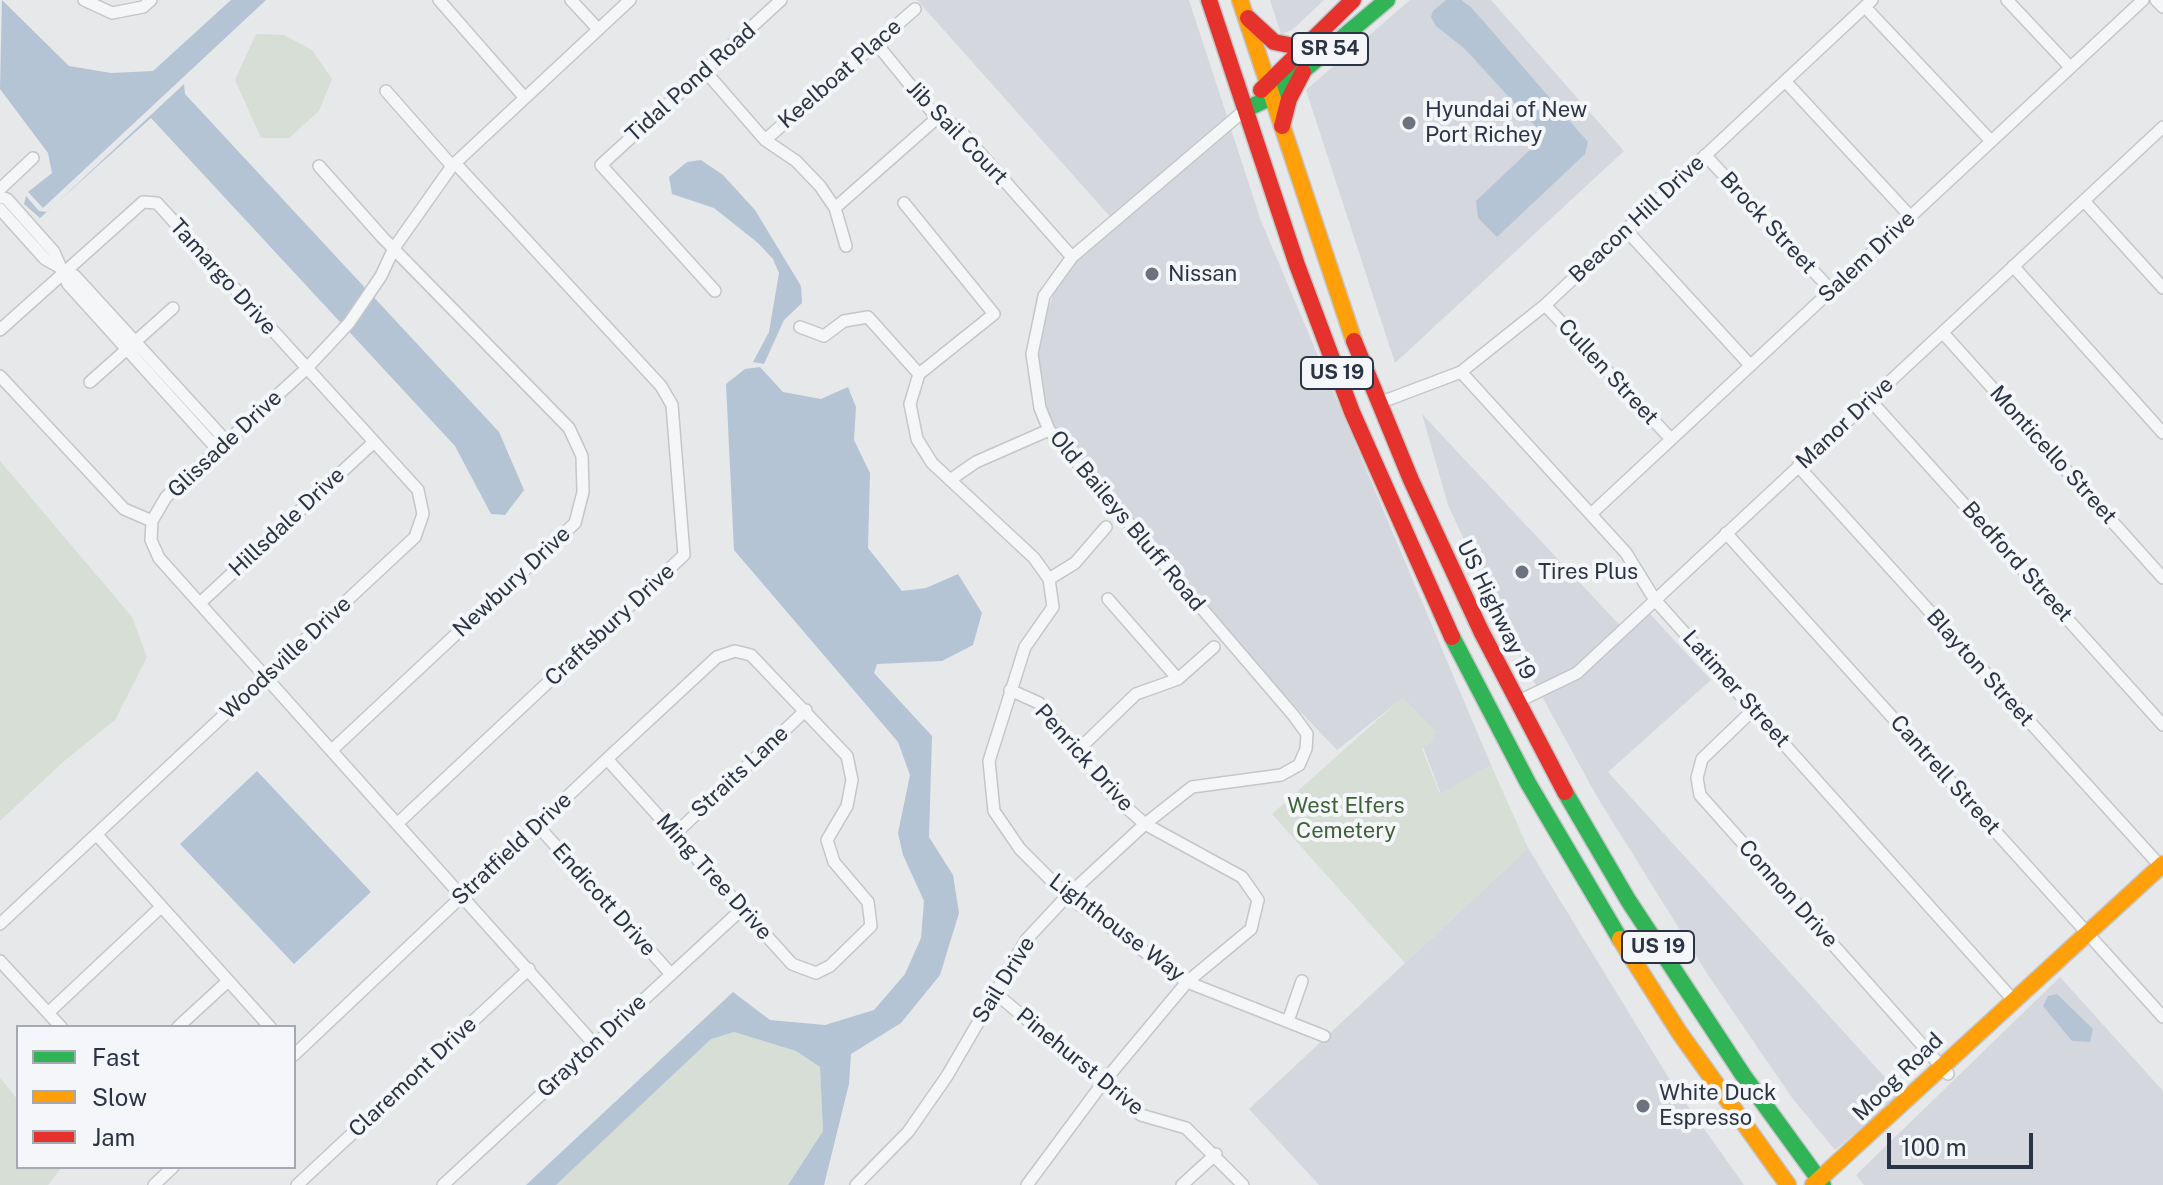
<!DOCTYPE html>
<html>
<head>
<meta charset="utf-8">
<style>
  body { margin:0 }
  #map { position:relative; width:2163px; height:1185px; overflow:hidden; background:#e6e8ea; font-family:"Public Sans",sans-serif }
  canvas { display:block }
  .legend { position:absolute; left:16px; top:1025px; width:280px; height:144px; box-sizing:border-box; background:#f4f6f9; border:2px solid #a4a8b1; margin:0; padding:10px 14px; list-style:none; font-size:24px; color:#2b3445 }
  .legend li { display:flex; align-items:center; gap:16px; height:40px }
  .legend b { width:40px; border:2px solid #a4a8b1 }
  .scale { position:absolute; left:1887px; top:1133px; width:146px; height:36px; box-sizing:border-box; border:4px solid #2b3445; border-top:0; padding-left:10px; font-size:24px; line-height:28px; white-space:nowrap; color:#2b3445; -webkit-text-stroke:6px #f4f6f9; paint-order:stroke }
</style>
</head>
<body>
<div id="map">
<canvas width="2163" height="1185"></canvas>
<ul class="legend">
<li><b style="height:10px;background:#30b455"></b>Fast</li>
<li><b style="height:10px;background:#ff9f0a"></b>Slow</li>
<li><b style="height:10px;background:#e5322d"></b>Jam</li>
</ul>
<div class="scale">100 m</div>
</div>
<script>
const ctx = document.querySelector('canvas').getContext('2d');
ctx.lineJoin = 'round';
function paint(path, color) {
  ctx.fillStyle = color;
  ctx.fill(path, 'evenodd');
}
function poly(rows) {
  const path = new Path2D();
  for (const r of rows) {
    path.moveTo(r[0], r[1]);
    for (let i = 2; i < r.length; i += 2) path.lineTo(r[i], r[i + 1]);
  }
  return path;
}
function trace(path, color, width, dash) {
  ctx.strokeStyle = color;
  ctx.lineWidth = width;
  ctx.lineCap = dash ? 'butt' : 'round';
  ctx.setLineDash(dash || []);
  ctx.stroke(path);
}
function label(font, color, halo, rows, align = 'center') {
  ctx.font = font + ' "Public Sans",sans-serif';
  ctx.lineWidth = 8;
  ctx.setLineDash([]);
  ctx.textBaseline = 'middle';
  ctx.strokeStyle = halo;
  ctx.fillStyle = color;
  for (const [text, x, y, turn = 0] of rows) {
    ctx.save();
    ctx.translate(x, y);
    ctx.rotate((+turn || 0) * Math.PI / 180);
    ctx.textAlign = isNaN(turn) ? turn : align;
    if (halo) ctx.strokeText(text, 0, 0);
    ctx.fillText(text, 0, 0);
    ctx.restore();
  }
}
paint(poly([
  [917,0,1189,0,1261,221,1491,765,1441,794,1404,697,1337,750,1157,562,1039,411,1036,348,1061,270,1114,221],
  [1270,0,1324,0,1292,30,1281,34],
  [1410,0,1491,0,1624,151,1395,363,1306,90],
  [1422,414,1627,633,1650,614,1711,680,1608,772,1901,1095,1835,1150,1793,1099,1708,975,1596,795,1510,638,1448,505],
  [1528,848,1673,1085,1744,1185,1319,1185,1249,1109],
  [2060,977,2163,1091,2163,1185,1864,1185,1856,1175]
]), '#d4d7dd');
paint(poly([
  [256,34,284,35,312,50,332,79,319,111,289,138,261,138,235,80],
  [0,461,132,617,147,657,115,720,63,762,0,821],
  [1403,697,1436,731,1431,743,1422,749,1440,794,1491,765,1528,848,1405,963,1272,814],
  [734,1032,797,1051,820,1067,823,1131,788,1185,556,1185,711,1038],
  [0,1078,18,1100,18,1167,62,1167,48,1185,0,1185]
]), '#d6ded6');
paint(poly([
  [2,0,69,66,111,73,153,71,231,0,266,0,43,208,28,192,52,173,48,153,0,89],
  [1446,0,1461,0,1471,7,1588,142,1585,154,1497,237,1478,218,1476,201,1533,147,1541,132,1465,49,1436,26,1431,17,1433,11],
  [184,84,185,94,499,432,524,490,505,515,491,514,455,446,151,118,40,218,24,204,26,196,39,211,47,212],
  [701,160,723,175,755,210,801,286,802,303,784,320,764,364,753,362,769,332,779,273,773,259,758,243,714,208,672,194,669,177,687,162],
  [760,367,783,392,821,399,848,387,856,407,854,440,870,473,868,548,902,591,926,588,958,574,982,613,973,645,942,661,877,664,874,673,932,736,929,837,953,875,959,913,940,975,901,1023,851,1054,849,1084,824,1185,788,1185,823,1131,820,1067,796,1051,734,1032,711,1039,556,1185,526,1185,733,992,770,1020,825,1025,874,1010,905,974,921,938,924,901,903,855,898,833,910,775,898,742,734,550,726,384,745,369],
  [257,771,371,892,294,964,180,844],
  [2057,994,2093,1029,2090,1042,2072,1041,2043,1006,2048,996]
]), '#b4c4d5');
const street = poly([
  [84,0,112,13,143,7,151,0],
  [439,0,524,97],
  [571,0,598,29],
  [2007,0,2070,67],
  [2156,0,2163,7],
  [1865,7,1991,141],
  [876,43,937,118,956,126,1072,257],
  [705,71,765,140,796,161,820,186,835,208,846,246],
  [1785,81,1910,216],
  [386,91,452,166],
  [765,140,915,9],
  [1705,155,1831,290],
  [319,166,382,237,569,428,582,456,583,492,575,523,333,749],
  [0,189,33,158],
  [0,197,7,199,54,252,68,284,218,450],
  [2084,201,2163,288],
  [904,203,994,314,919,374,910,404,917,439,932,463,1034,558,1049,579,1053,607,1025,647,989,761,994,811,1020,849,1067,896,1187,982,1324,1036],
  [835,208,937,118],
  [0,209,45,259,75,276,227,442],
  [1626,230,1750,365],
  [2013,266,2163,433],
  [715,291,601,165,781,0],
  [1545,305,1671,439],
  [800,327,824,336,844,321,868,317,919,374],
  [0,330,143,202,157,203,418,490,423,514,415,537,0,924],
  [1943,333,2163,578],
  [1461,372,1626,553,1655,600,2015,1002],
  [0,376,124,509,152,521],
  [90,382,173,308],
  [1870,400,2163,725],
  [1379,403,1461,372,1545,305,1872,0],
  [1798,466,2163,869],
  [950,480,976,462,1049,430],
  [1591,514,2143,0],
  [1726,533,2163,1017],
  [1049,579,1075,563,1106,527],
  [1108,599,1178,679],
  [200,603,374,442],
  [1010,690,1039,703,1112,795,1145,824,1242,877,1258,900,1251,929,1187,982,1102,1084,1027,1185],
  [1517,702,1577,673,2163,127],
  [1754,709,1702,759,1697,778,1700,795,1948,1074],
  [1078,750,1136,694,1178,679,1214,647],
  [398,823,684,555,672,405,661,386,455,163],
  [538,826,670,973],
  [675,834,806,710],
  [97,835,270,1027],
  [0,961,61,1027],
  [994,992,1141,1115,1186,1128,1243,1185],
  [48,1013,161,907],
  [1288,1021,1302,981],
  [178,1027,228,981],
  [594,1044,159,558,151,540,152,521,166,497,306,369,349,323,381,276,394,248,452,166,630,0],
  [294,1055,607,759,717,657,735,651,751,655,847,756,852,780,847,806,827,840,834,862,868,902,871,926,830,966,816,973,792,964,607,759],
  [154,1185,173,1167],
  [297,1185,529,969],
  [443,1185,743,908],
  [856,1185,908,1132,947,1076,1026,940,1067,896,1145,824,1192,787,1281,775,1299,765,1306,749,1307,734,1294,716,1049,430,1040,408,1032,354,1044,296,1072,257,1246,109],
  [1182,1185,1216,1154]
]);
const fast = poly([
  [1246,109,1272,97,1387,0],
  [1452,637,1528,783,1620,939],
  [1565,792,1628,900,1743,1075,1823,1185]
]);
const slow = poly([
  [1240,0,1354,341],
  [1620,939,1679,1032,1788,1185],
  [1813,1185,2163,864]
]);
const jam = poly([
  [1209,0,1297,265,1352,412,1452,637],
  [1248,18,1274,42,1294,46,1309,42],
  [1261,90,1353,0],
  [1282,126,1289,99,1303,72],
  [1354,341,1411,480,1481,631,1565,792]
]);
trace(street, '#c4c6c8', 14);
trace(fast, '#c4c6c8', 19);
trace(slow, '#c4c6c8', 19);
trace(jam, '#c4c6c8', 19);
trace(street, '#f5f6f7', 11);
trace(fast, '#30b455', 16);
trace(slow, '#ff9f0a', 16);
trace(jam, '#e5322d', 16);
for (const [x, y, r, color] of [
  [1409,123,8,"#6c737f"],
  [1152,274,8,"#6c737f"],
  [1522,572,8,"#6c737f"],
  [1643,1106,8,"#6c737f"]
]) {
  const dot = new Path2D();
  dot.arc(x, y, r, 0, 2 * Math.PI);
  ctx.fillStyle = color;
  ctx.fill(dot);
  trace(dot, '#f4f6f9', 3);
}
for (const [x, y, w] of [
  [1330,49,76],
  [1337,373,72],
  [1658,947,72]
]) {
  const box = new Path2D();
  box.roundRect(x - w / 2, y - 16, w, 32, 6);
  ctx.fillStyle = '#f4f6f9';
  ctx.fill(box);
  trace(box, '#2b3445', 2);
}
label('bold 20px', '#2b3445', null, [
  ["SR 54",1330,49],
  ["US 19",1337,373],
  ["US 19",1658,947]
]);
label('22px', '#2b3445', '#f4f6f9', [
  ["Keelboat Place",840,74,-41],
  ["Tidal Pond Road",691,83,-42],
  ["Jib Sail Court",957,133,46],
  ["Beacon Hill Drive",1637,219,-43],
  ["Brock Street",1768,223,47],
  ["Salem Drive",1867,257,-43],
  ["Tamargo Drive",223,277,48],
  ["Cullen Street",1608,372,47],
  ["Manor Drive",1845,423,-43],
  ["Glissade Drive",225,444,-43],
  ["Monticello Street",2053,455,48],
  ["Old Baileys Bluff Road",1127,521,50],
  ["Hillsdale Drive",287,522,-43],
  ["Bedford Street",2017,562,48],
  ["Newbury Drive",512,582,-43],
  ["US Highway 19",1496,610,64],
  ["Craftsbury Drive",610,625,-43],
  ["Woodsville Drive",286,658,-43],
  ["Blayton Street",1980,668,48],
  ["Latimer Street",1736,689,48],
  ["Penrick Drive",1084,758,48],
  ["Straits Lane",740,772,-43],
  ["Cantrell Street",1945,775,48],
  ["Stratfield Drive",512,849,-43],
  ["Ming Tree Drive",714,877,48],
  ["Connon Drive",1788,894,48],
  ["Endicott Drive",604,900,48],
  ["Lighthouse Way",1117,928,37],
  ["Sail Drive",1004,980,-58],
  ["Grayton Drive",592,1046,-43],
  ["Pinehurst Drive",1080,1062,39],
  ["Claremont Drive",413,1077,-43],
  ["Moog Road",1898,1077,-44]
]);
label('22px', '#2b3445', '#f4f6f9', [
  ["Hyundai of New",1425,110],
  ["Port Richey",1425,135],
  ["Nissan",1168,274],
  ["Tires Plus",1538,572],
  ["White Duck",1659,1093],
  ["Espresso",1659,1118]
], 'left');
label('22px', '#3f6138', '#f4f6f9', [
  ["West Elfers",1346,806],
  ["Cemetery",1346,831]
]);
</script>
</body>
</html>
